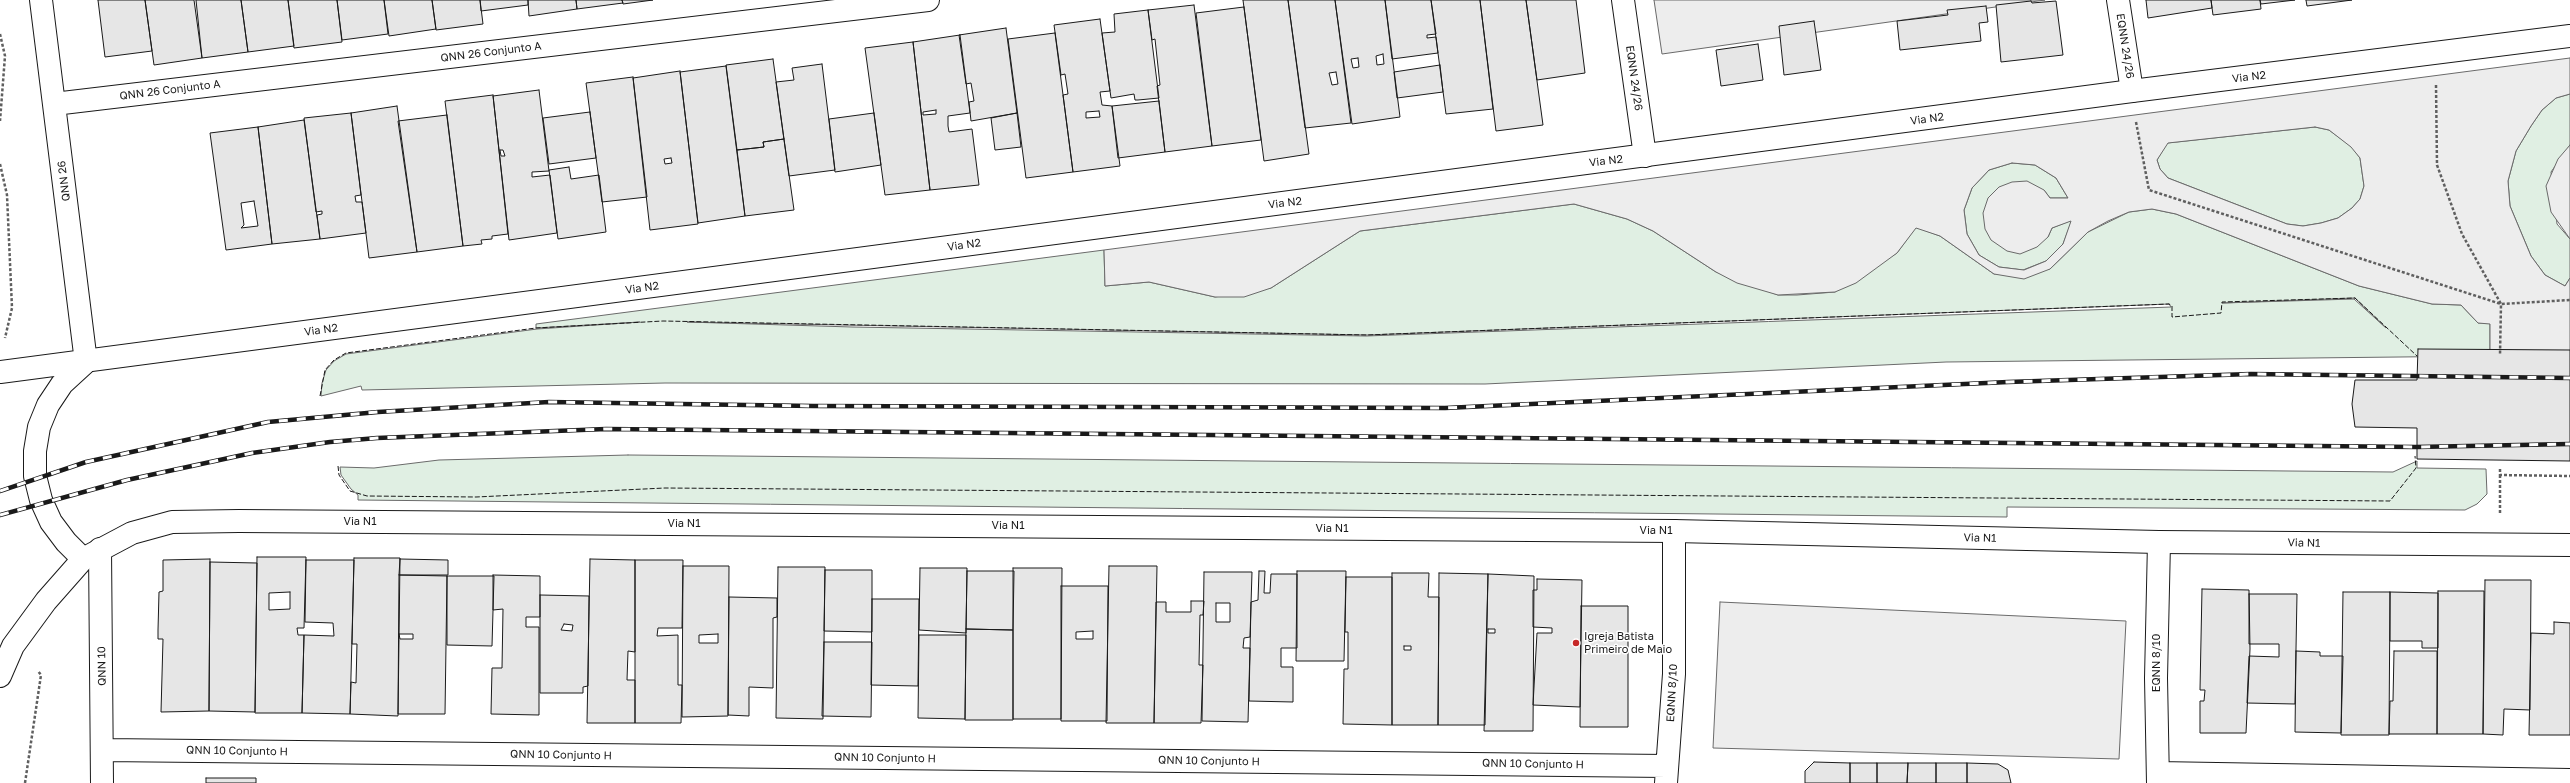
<!DOCTYPE html>
<html>
<head>
<meta charset="utf-8">
<style>
  body { margin:0 }
  canvas { display:block; background:#fff }
</style>
</head>
<body>
<canvas width="2570" height="783"></canvas>
<script>
const ctx = document.querySelector('canvas').getContext('2d');
ctx.lineJoin = 'round';
function paint(path, color) {
  ctx.fillStyle = color;
  ctx.fill(path, 'evenodd');
}
function poly(rows) {
  const path = new Path2D();
  for (const r of rows) {
    path.moveTo(r[0], r[1]);
    for (let i = 2; i < r.length; i += 2) path.lineTo(r[i], r[i + 1]);
  }
  return path;
}
function trace(path, color, width, dash) {
  ctx.strokeStyle = color;
  ctx.lineWidth = width;
  ctx.lineCap = dash ? 'butt' : 'round';
  ctx.setLineDash(dash || []);
  ctx.stroke(path);
}
function label(font, color, halo, rows, align = 'center') {
  ctx.font = font + ' "Golos Text",sans-serif';
  ctx.lineWidth = 3;
  ctx.setLineDash([]);
  ctx.textBaseline = 'middle';
  ctx.strokeStyle = halo;
  ctx.fillStyle = color;
  for (const [text, x, y, turn = 0] of rows) {
    ctx.save();
    ctx.translate(x, y);
    ctx.rotate((+turn || 0) * Math.PI / 180);
    ctx.textAlign = isNaN(turn) ? turn : align;
    if (halo) ctx.strokeText(text, 0, 0);
    ctx.fillText(text, 0, 0);
    ctx.restore();
  }
}
const green = poly([
  [2570,94,2570,145,2551,172,2557,224,2570,239,2570,278,2565,286,2545,275,2531,256,2510,206,2508,181,2516,151,2531,126,2542,110,2556,98,2570,94],
  [2315,127,2329,130,2352,147,2360,158,2364,186,2360,199,2352,208,2338,218,2321,223,2303,226,2287,224,2168,178,2160,169,2157,160,2167,143,2315,127],
  [2012,163,2035,165,2056,178,2068,198,2050,198,2044,190,2048,237,2052,228,2072,220,2063,244,2046,261,2023,270,1999,267,1979,255,1967,234,1964,210,1972,188,1989,170,2012,163],
  [1574,204,1627,219,1653,231,1716,272,1778,295,1797,295,1835,292,1897,253,1916,227,1940,236,1994,274,2050,269,2088,232,2129,212,2152,209,2176,214,2359,286,2432,304,2461,305,2478,323,2490,323,2490,356,1946,362,1485,384,665,383,362,390,361,386,321,396,322,383,326,370,334,361,346,354,537,329,640,322,536,328,536,324,1104,250,1105,286,1149,282,1215,297,1271,288,1360,231,1574,204],
  [2355,298,2386,328,2354,299,2222,303,2355,298],
  [2169,304,2171,307,1366,336,852,327,687,322,1367,335,2169,304],
  [628,455,2393,472,2417,461,2417,468,2486,469,2487,494,2477,504,2465,510,2007,507,2007,517,358,500,358,495,351,489,341,475,340,467,374,468,439,460,628,455]
]);
paint(green, '#e0efe3');
trace(green, '#6a6a6a', 1);
const parking = poly([
  [1654,0,2045,0,1662,54,1654,0],
  [2570,58,2570,94,2556,98,2542,110,2531,126,2516,151,2508,181,2510,206,2531,256,2545,275,2565,286,2570,278,2570,357,2490,356,2490,324,2478,323,2461,305,2432,304,2359,286,2176,214,2152,209,2129,212,2108,221,2088,232,2050,269,2024,279,1994,274,1940,236,1916,228,1897,253,1856,283,1835,292,1778,295,1737,283,1716,272,1653,231,1627,219,1574,204,1360,231,1271,288,1244,297,1215,297,1149,282,1105,286,1104,250,2570,58],
  [2315,127,2329,130,2351,147,2360,158,2364,186,2360,199,2352,208,2338,218,2321,223,2303,226,2287,224,2168,178,2160,169,2157,160,2168,143,2315,127],
  [2012,163,2035,165,2056,178,2068,198,2050,198,2044,190,2027,181,2012,182,1999,187,1988,198,1983,213,1985,229,1991,240,2007,251,2020,254,2037,247,2048,237,2052,228,2071,221,2063,244,2046,261,2024,270,1999,267,1979,255,1967,234,1964,210,1972,188,1989,170,2012,163],
  [2570,145,2570,239,2551,212,2546,186,2558,159,2570,145],
  [1720,602,2126,621,2119,759,1713,748,1720,602]
]);
paint(parking, '#ededed');
trace(parking, '#6a6a6a', 1);
const building = poly([
  [98,0,145,0,152,51,105,57,98,0],
  [145,0,194,0,202,58,154,65,145,0],
  [196,0,241,0,248,52,202,58,196,0],
  [241,0,288,0,294,46,248,52,241,0],
  [288,0,337,0,342,42,294,48,288,0],
  [337,0,384,0,388,34,342,40,337,0],
  [384,0,432,0,436,29,389,36,384,0],
  [432,0,480,0,483,24,436,30,432,0],
  [480,0,528,0,528,5,481,11,480,0],
  [528,0,576,0,577,9,529,16,528,0],
  [576,0,622,0,623,3,577,9,576,0],
  [622,0,653,0,623,4,622,0],
  [1243,0,1288,0,1309,154,1264,161,1243,0],
  [1288,0,1335,0,1351,123,1305,128,1288,0],
  [1336,72,1338,84,1332,85,1329,73,1336,72],
  [1335,0,1385,0,1400,117,1352,124,1335,0],
  [1383,54,1384,64,1377,65,1376,56,1383,54],
  [1358,58,1359,67,1353,68,1351,59,1358,58],
  [1385,0,1431,0,1436,34,1427,35,1427,38,1436,37,1438,53,1392,59,1385,0],
  [1431,0,1480,0,1493,109,1446,114,1431,0],
  [1480,0,1526,0,1543,125,1496,131,1480,0],
  [1526,0,1576,0,1585,73,1537,80,1526,0],
  [2146,0,2211,0,2212,8,2148,18,2146,0],
  [2211,0,2260,0,2261,9,2213,15,2211,0],
  [2260,0,2295,0,2261,4,2260,0],
  [2306,0,2352,0,2307,6,2306,0],
  [2031,1,2032,3,2056,1,2063,55,2001,62,1996,5,2031,1],
  [1194,5,1212,146,1165,152,1157,86,1160,85,1155,39,1152,40,1148,10,1194,5],
  [1986,6,1988,22,1979,23,1981,41,1900,50,1897,21,1948,15,1947,10,1986,6],
  [1244,7,1261,140,1212,146,1196,13,1244,7],
  [1148,10,1159,98,1138,100,1135,100,1134,94,1111,98,1102,33,1115,32,1114,14,1148,10],
  [1100,19,1110,91,1100,92,1102,105,1112,106,1120,166,1073,172,1063,95,1068,94,1065,74,1061,75,1054,25,1100,19],
  [1099,111,1100,117,1086,118,1086,112,1099,111],
  [1814,21,1821,70,1784,75,1779,26,1814,21],
  [1006,28,1017,113,971,121,969,102,974,101,971,83,966,84,959,35,1006,28],
  [1055,33,1073,172,1026,178,1008,39,1055,33],
  [960,35,970,113,948,116,948,126,949,132,972,129,979,185,930,190,913,42,960,35],
  [936,110,936,114,923,115,923,112,936,110],
  [913,42,930,190,885,195,865,48,913,42],
  [1758,44,1763,80,1721,86,1716,50,1758,44],
  [773,59,784,139,763,142,764,147,737,150,726,65,773,59],
  [822,64,835,170,789,176,776,82,794,80,792,68,822,64],
  [1440,65,1443,92,1397,98,1394,72,1440,65],
  [726,66,745,216,698,223,680,72,726,66],
  [680,71,698,224,650,230,633,78,680,71],
  [671,158,672,163,665,164,664,159,671,158],
  [633,77,647,197,602,202,586,83,633,77],
  [539,90,549,171,532,172,532,177,550,175,557,233,509,240,493,96,539,90],
  [500,150,503,150,505,156,501,156,500,150],
  [493,95,508,234,492,236,492,239,481,240,482,244,463,246,445,101,493,95],
  [1159,101,1165,152,1118,158,1112,106,1159,101],
  [397,106,417,252,369,258,351,113,397,106],
  [590,112,596,158,549,164,543,118,590,112],
  [351,113,361,195,355,196,356,202,362,202,366,233,320,239,317,215,322,214,322,211,316,212,304,118,351,113],
  [874,113,881,165,835,172,829,119,874,113],
  [1017,113,1021,147,995,150,991,118,1017,113],
  [447,115,463,246,417,252,398,121,447,115],
  [304,120,320,239,272,244,258,127,304,120],
  [258,127,272,244,226,250,210,133,258,127],
  [254,201,258,226,241,228,244,225,241,203,254,201],
  [784,139,794,210,745,216,737,150,764,147,763,142,784,139],
  [569,167,571,179,599,175,606,232,558,239,549,170,569,167],
  [2418,349,2570,350,2570,461,2417,459,2417,428,2355,427,2352,404,2355,380,2417,380,2418,349],
  [257,557,306,557,304,628,297,628,298,635,304,635,302,713,255,713,257,557],
  [290,592,290,609,269,610,269,593,290,592],
  [354,558,400,558,398,716,350,714,351,682,356,683,357,644,352,644,354,558],
  [210,559,209,711,161,712,163,639,158,639,158,630,159,592,163,591,163,560,210,559],
  [400,559,448,560,448,575,399,575,400,559],
  [590,559,635,560,635,652,628,651,627,680,635,680,635,723,587,723,590,559],
  [306,560,354,560,350,714,302,713,304,635,334,636,333,623,305,622,306,560],
  [635,560,683,560,682,628,658,628,657,636,678,635,678,685,682,685,681,723,635,723,635,560],
  [210,562,257,563,255,712,209,711,210,562],
  [683,566,729,566,728,716,682,717,683,566],
  [718,634,718,643,699,643,699,635,718,634],
  [1109,566,1157,566,1154,723,1106,723,1109,566],
  [778,567,825,567,823,719,776,718,778,567],
  [920,568,967,568,966,633,919,630,920,568],
  [1013,568,1062,568,1061,719,1013,719,1013,568],
  [825,570,872,570,872,632,824,631,825,570],
  [967,571,1014,571,1013,630,966,629,967,571],
  [1259,571,1265,571,1264,593,1270,593,1271,574,1297,574,1297,648,1281,648,1281,667,1293,667,1293,702,1249,701,1251,602,1258,600,1259,571],
  [1297,571,1346,571,1344,661,1296,661,1297,571],
  [1204,572,1252,572,1250,637,1244,638,1243,648,1250,648,1248,722,1202,721,1204,572],
  [1216,603,1230,603,1230,622,1216,622,1216,603],
  [1392,573,1429,573,1428,597,1439,597,1438,725,1392,725,1392,573],
  [1404,646,1411,646,1411,650,1404,650,1404,646],
  [1439,573,1488,574,1485,725,1438,725,1439,573],
  [1488,574,1534,576,1533,731,1484,731,1488,574],
  [1488,629,1495,629,1495,633,1488,633,1488,629],
  [399,575,447,576,445,714,398,714,399,575],
  [399,634,413,634,413,639,400,639,399,634],
  [493,575,540,576,540,617,526,617,526,627,539,627,539,715,491,714,492,668,502,668,503,609,493,610,493,575],
  [447,576,494,576,492,646,447,645,447,576],
  [1346,577,1392,577,1392,725,1343,724,1344,669,1348,669,1348,632,1345,632,1346,577],
  [1537,579,1582,580,1580,707,1533,705,1537,633,1552,633,1552,628,1533,627,1533,590,1537,590,1537,579],
  [2485,580,2531,580,2530,710,2504,709,2503,735,2483,734,2485,580],
  [1061,586,1108,586,1107,721,1061,721,1061,586],
  [1093,631,1093,639,1076,639,1076,632,1093,631],
  [2202,589,2249,590,2250,649,2246,733,2200,733,2200,701,2204,701,2205,690,2200,690,2202,589],
  [2438,591,2484,591,2483,734,2437,734,2438,591],
  [2343,592,2390,592,2389,735,2341,735,2343,592],
  [2390,592,2438,593,2438,648,2422,648,2422,641,2390,641,2390,592],
  [2249,594,2297,594,2295,704,2247,703,2249,656,2279,657,2279,644,2249,644,2249,594],
  [540,595,589,596,588,686,583,687,583,693,540,693,540,595],
  [564,624,573,625,572,631,561,630,564,624],
  [729,597,777,598,777,617,773,618,773,688,749,687,749,716,728,715,729,597],
  [872,599,919,599,918,686,871,685,872,599],
  [1191,601,1204,601,1203,615,1200,615,1199,665,1203,665,1201,723,1154,723,1156,602,1166,602,1166,612,1191,612,1191,601],
  [1581,606,1628,606,1628,727,1580,727,1581,606],
  [2554,622,2570,623,2570,735,2529,735,2531,633,2554,634,2554,622],
  [966,629,1013,630,1013,720,965,720,966,629],
  [919,635,966,635,965,719,918,718,919,635],
  [824,642,872,642,871,717,822,716,824,642],
  [2296,651,2320,652,2320,656,2343,656,2341,733,2295,732,2296,651],
  [2394,651,2437,651,2437,734,2389,734,2390,701,2393,701,2394,651],
  [1814,762,1850,763,1850,783,1805,783,1805,771,1814,762],
  [1850,763,1877,763,1877,783,1850,783,1850,763],
  [1877,763,1908,763,1907,783,1877,783,1877,763],
  [1908,763,1936,763,1936,783,1907,783,1908,763],
  [1936,763,1967,763,1967,783,1936,783,1936,763],
  [1967,763,1998,764,2008,770,2011,783,1967,783,1967,763],
  [206,778,256,778,256,783,206,783,206,778]
]);
paint(building, '#e6e6e6');
trace(building, '#1a1a1a', 1);
const minor = poly([
  [41,0,86,362],
  [1623,0,1645,156],
  [2118,0,2132,91],
  [54,104,928,0],
  [100,549,102,783],
  [103,750,1667,766],
  [2158,773,2570,780],
  [1666,783,1674,674,1674,531],
  [2158,783,2156,678,2159,542]
]);
const major = poly([
  [0,372,2132,91,2570,36],
  [83,559,66,542,51,522,41,500,35,476,35,451,39,427,48,405,62,384,86,362],
  [0,676,13,646,46,601,83,559,132,533,172,522,239,521,1674,531,2159,542,2570,545]
]);
trace(minor, '#1a1a1a', 24);
trace(major, '#1a1a1a', 24);
trace(poly([
  [0,34,5,56,0,121],
  [2436,85,2437,165,2462,234,2501,304,2500,355],
  [2136,122,2149,190,2501,304,2570,300],
  [0,164,7,195,12,308,5,338],
  [2500,469,2500,475,2570,476],
  [2500,475,2500,513],
  [25,783,41,675,38,671]
]), '#5f5f5f', 2.5, [3, 2]);
trace(minor, '#fff', 22);
trace(major, '#fff', 22);
const rail = poly([
  [0,491,86,462,268,422,378,412,549,402,813,406,1445,408,2008,382,2251,374,2570,378],
  [0,515,127,480,252,453,330,442,377,438,606,429,2416,447,2570,444]
]);
trace(rail, '#1a1a1a', 4.5);
trace(rail, '#fff', 3, [9]);
trace(poly([
  [320,396,325,370,334,360,346,353,536,328,663,321,1367,335,2169,304,2172,306,2172,317,2221,313,2222,302,2355,298,2417,356],
  [338,466,339,475,350,491,367,496,476,497,665,488,2390,501,2416,468,2415,456]
]), '#1a1a1a', 1, [5, 2]);
for (const [x, y, r, color] of [
  [1576,643,4,"#c62828"]
]) {
  const dot = new Path2D();
  dot.arc(x, y, r, 0, 2 * Math.PI);
  ctx.fillStyle = color;
  ctx.fill(dot);
  trace(dot, '#fff', 1.5);
}
label('11px', '#1a1a1a', '#fff', [
  ["EQNN 24/26",2125,46,81],
  ["QNN 26 Conjunto A",491,52,-7],
  ["Via N2",2249,77,-7],
  ["EQNN 24/26",1634,78,82],
  ["QNN 26 Conjunto A",170,90,-7],
  ["Via N2",1927,119,-8],
  ["Via N2",1606,161,-7],
  ["QNN 26",64,181,-97],
  ["Via N2",1285,203,-7],
  ["Via N2",964,245,-8],
  ["Via N2",642,288,-8],
  ["Via N2",321,330,-8],
  ["Via N1",360,522],
  ["Via N1",684,524],
  ["Via N1",1008,526],
  ["Via N1",1332,529],
  ["Via N1",1656,531],
  ["Via N1",1980,538,1],
  ["Via N1",2304,543,1],
  ["EQNN 8/10",2157,663,-90],
  ["QNN 10",102,666,-91],
  ["EQNN 8/10",1672,693,-87],
  ["QNN 10 Conjunto H",237,751,1],
  ["QNN 10 Conjunto H",561,755,1],
  ["QNN 10 Conjunto H",885,758,1],
  ["QNN 10 Conjunto H",1209,761,1],
  ["QNN 10 Conjunto H",1533,764,1]
]);
label('11px', '#1a1a1a', '#fff', [
  ["Igreja Batista",1584,637],
  ["Primeiro de Maio",1584,650]
], 'left');
</script>
</body>
</html>
